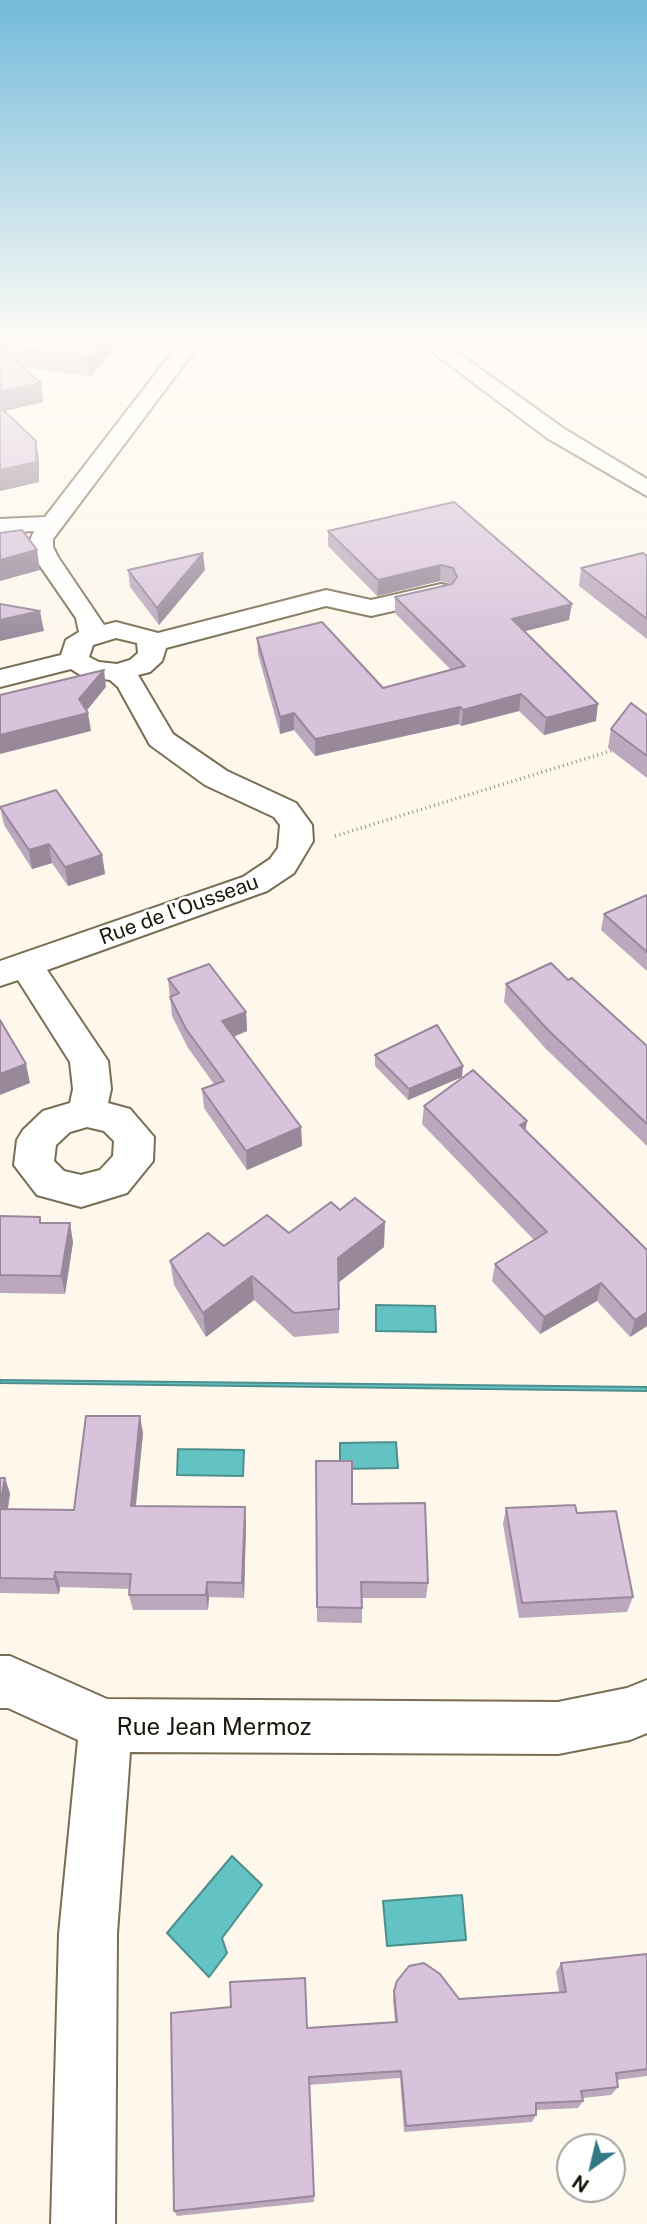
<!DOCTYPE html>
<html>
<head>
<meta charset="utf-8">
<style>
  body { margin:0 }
  #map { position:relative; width:647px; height:2224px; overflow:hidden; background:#fdf7ec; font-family:"Public Sans",sans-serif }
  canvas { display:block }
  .north { position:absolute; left:556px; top:2133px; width:70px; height:70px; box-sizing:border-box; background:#fff; border:2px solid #a4a29e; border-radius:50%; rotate:214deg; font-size:19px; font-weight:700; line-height:28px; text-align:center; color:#1b160c }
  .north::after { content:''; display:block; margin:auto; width:24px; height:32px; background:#327885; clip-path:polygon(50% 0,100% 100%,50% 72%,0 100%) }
</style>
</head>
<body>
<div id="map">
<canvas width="647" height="2224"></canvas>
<div class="north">N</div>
</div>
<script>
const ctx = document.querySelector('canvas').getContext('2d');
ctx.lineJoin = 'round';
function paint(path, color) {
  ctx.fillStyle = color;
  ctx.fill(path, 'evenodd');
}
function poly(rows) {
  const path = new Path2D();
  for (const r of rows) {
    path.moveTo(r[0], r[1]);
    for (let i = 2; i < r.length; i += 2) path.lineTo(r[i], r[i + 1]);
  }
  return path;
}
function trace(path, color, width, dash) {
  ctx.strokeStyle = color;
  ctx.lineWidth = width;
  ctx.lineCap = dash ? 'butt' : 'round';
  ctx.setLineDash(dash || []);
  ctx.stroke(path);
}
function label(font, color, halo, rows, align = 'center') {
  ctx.font = font + ' "Public Sans",sans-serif';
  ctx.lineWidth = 5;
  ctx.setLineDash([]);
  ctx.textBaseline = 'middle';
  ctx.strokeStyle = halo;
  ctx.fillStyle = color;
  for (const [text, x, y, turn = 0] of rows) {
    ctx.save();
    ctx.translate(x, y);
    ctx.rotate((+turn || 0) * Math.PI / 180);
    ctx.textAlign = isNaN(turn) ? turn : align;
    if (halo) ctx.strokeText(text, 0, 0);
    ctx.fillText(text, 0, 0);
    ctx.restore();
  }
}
const water = poly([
  [376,1305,435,1306,436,1332,376,1331,376,1305],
  [0,1380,647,1387,647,1391,0,1383,0,1380],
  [396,1442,398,1468,340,1469,340,1443,396,1442],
  [178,1449,244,1450,243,1476,177,1475,178,1449],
  [232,1856,262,1885,222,1938,227,1953,209,1977,167,1933,232,1856],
  [462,1895,466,1940,387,1946,383,1901,462,1895]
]);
paint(water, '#63c3c4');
trace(water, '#4d8f8d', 2);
const minor = poly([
  [180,342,201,342,53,539,53,547,58,557,104,625,116,622,158,633,326,590,371,600,441,584,450,586,454,592,450,598,371,616,326,606,166,648,162,661,150,672,138,675,173,734,227,771,296,803,312,825,313,841,294,873,267,891,47,970,108,1061,111,1089,108,1103,130,1109,154,1137,153,1161,127,1193,81,1207,37,1195,14,1165,17,1140,23,1130,43,1111,70,1103,73,1089,70,1062,18,980,0,986,0,961,243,877,270,859,278,848,280,825,274,817,205,785,150,745,118,687,110,680,82,676,71,669,0,687,0,670,61,655,66,640,79,632,76,618,27,547,34,531,0,533,0,519,45,517,180,342],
  [116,638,137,643,138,653,130,660,117,664,99,662,89,657,93,645,116,638],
  [87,1127,104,1131,114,1141,113,1156,100,1170,81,1175,64,1171,54,1161,56,1145,70,1132,87,1127],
  [0,1656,10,1656,107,1699,558,1702,627,1688,647,1680,647,1733,630,1740,558,1754,130,1752,117,1934,115,2224,51,2224,59,1934,78,1740,8,1708,0,1708,0,1656]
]);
const major = poly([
  [419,342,443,342,563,428,647,479,647,496,547,438,419,342]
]);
trace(minor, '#7a6d53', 4);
trace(major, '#7a6d53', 4);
trace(poly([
  [335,836,617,749]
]), '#948f84', 3.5, [1, 3.5]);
paint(minor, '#fff');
paint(major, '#fff');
paint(poly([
  [0,342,120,342,91,376,24,368,41,383,43,402,4,411,36,441,39,461,39,482,0,491],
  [454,502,569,620,525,631,596,721,544,735,519,711,461,726,459,724,315,756,294,730,280,734,258,654,257,638,383,688,451,670,395,613,395,597,452,584,440,581,377,596,328,546,328,531],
  [647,556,647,639,579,586,581,568],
  [128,570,205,570,159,625,130,587],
  [647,715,647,778,608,748,611,729],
  [0,807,102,855,105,874,68,886,52,863,32,869,4,825],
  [647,895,647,971,601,930,604,914],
  [168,979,246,1012,247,1031,233,1037,301,1127,302,1146,247,1170,204,1108,202,1089,214,1084,188,1048,172,1016],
  [568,980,647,1046,647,1146,545,1048,504,1002,506,984],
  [375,1055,462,1077,408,1100,375,1066],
  [424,1106,527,1121,525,1130,647,1326,630,1337,597,1301,540,1334,492,1281,495,1264,534,1240,422,1124],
  [0,1216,42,1223,73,1242,65,1294,0,1293],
  [289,1233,384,1247,339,1282,339,1333,294,1337,254,1300,206,1337,174,1285,170,1261,224,1246],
  [143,1433,136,1506,246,1523,244,1598,209,1597,208,1610,133,1610,129,1595,130,1589,60,1587,59,1594,0,1593,0,1478,5,1478,10,1494,8,1509,74,1510],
  [316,1461,352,1504,428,1583,426,1598,362,1598,362,1623,317,1622],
  [506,1508,633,1597,627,1612,519,1618,503,1524],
  [647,1954,647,2076,617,2080,618,2087,611,2095,583,2098,583,2101,578,2108,536,2110,536,2115,532,2122,404,2132,400,2078,309,2085,314,2202,177,2216,174,2211,307,2028,395,2022,393,2000,394,1991,459,1999,559,1992,556,1972,561,1963]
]), '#bba8bd');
paint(poly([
  [102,342,120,342,91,376,89,357],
  [41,383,43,402,0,412,0,392],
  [36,441,39,461,39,482,0,491,0,470],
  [37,550,40,570,0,581,0,560],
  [203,553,205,570,159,625,157,608],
  [441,565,440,581,377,596,378,580],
  [572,604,569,620,510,635,512,619],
  [40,611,44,631,0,641,0,620],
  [104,670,106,687,84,714,88,713,91,731,0,754,0,735,79,699],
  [521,694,519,711,461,726,463,710],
  [598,704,596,721,544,735,546,718],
  [460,707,459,724,315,756,315,739],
  [294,713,294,730,280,734,280,717],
  [49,844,52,863,32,869,29,850],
  [102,855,105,874,68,886,65,867],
  [246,1012,247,1031,223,1041,222,1021],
  [26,1064,30,1083,0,1095,0,1074],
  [463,1066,462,1077,408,1100,409,1089],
  [527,1121,524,1139,520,1125],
  [301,1127,302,1146,247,1170,246,1151],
  [385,1222,384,1247,338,1283,338,1258],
  [70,1223,73,1242,65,1294,61,1276],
  [252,1276,254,1300,206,1337,203,1313],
  [601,1283,597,1301,540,1334,544,1317],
  [647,1312,647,1326,630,1337,635,1320],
  [140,1416,143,1433,134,1522,131,1506],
  [5,1478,10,1494,5,1525,0,1511],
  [245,1507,246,1523,244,1598,242,1583],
  [55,1572,60,1587,59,1594,54,1579],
  [207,1582,209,1597,208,1610,206,1595]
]), '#98889a');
const building = poly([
  [0,342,102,342,89,357,0,347,0,342],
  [0,348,41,383,0,392,0,348],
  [0,407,36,441,36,462,0,470,0,407],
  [454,502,572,604,512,619,598,704,546,718,521,694,463,710,460,707,315,739,294,713,280,717,257,638,322,622,383,688,465,666,395,597,452,584,457,577,453,568,441,565,378,580,328,531,454,502],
  [22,530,37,550,0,560,0,533,22,530],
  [203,553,157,608,128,570,203,553],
  [643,553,647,556,647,619,581,568,643,553],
  [0,604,40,611,0,620,0,604],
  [104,670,79,699,88,713,0,735,0,695,104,670],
  [631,703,647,715,647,756,611,729,631,703],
  [56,790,102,855,65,867,49,844,29,850,0,807,56,790],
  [647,895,647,952,604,914,647,895],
  [551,963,568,980,572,978,647,1046,647,1124,548,1030,506,984,551,963],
  [209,964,246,1012,222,1021,301,1127,246,1151,202,1089,224,1081,186,1029,170,997,179,993,168,979,209,964],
  [0,1020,26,1064,0,1074,0,1020],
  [437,1025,463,1066,409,1089,375,1055,437,1025],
  [473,1070,527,1121,520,1125,647,1250,647,1312,635,1320,601,1283,544,1317,495,1264,547,1232,424,1106,473,1070],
  [355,1198,385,1222,338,1258,339,1309,294,1313,252,1276,203,1313,170,1261,208,1233,224,1246,267,1215,289,1233,331,1202,340,1210,355,1198],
  [0,1216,40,1217,40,1223,70,1223,61,1276,0,1275,0,1216],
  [86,1416,140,1416,131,1506,245,1507,242,1583,207,1582,206,1595,129,1595,131,1574,55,1572,54,1579,0,1578,0,1509,74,1510,86,1416],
  [316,1461,352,1461,352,1504,425,1503,428,1583,361,1582,362,1608,317,1607,316,1461],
  [0,1478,5,1478,0,1506,0,1478],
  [575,1505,577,1513,616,1511,633,1597,522,1603,506,1508,575,1505],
  [647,1954,647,2069,616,2073,618,2087,581,2091,583,2101,536,2103,536,2115,406,2126,401,2071,309,2077,314,2196,174,2211,171,2013,231,2007,230,1982,305,1978,307,2028,397,2022,394,1991,397,1981,409,1966,424,1963,440,1974,459,1999,566,1992,561,1963,647,1954]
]);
paint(building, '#d9c3dc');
trace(building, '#98889a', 2);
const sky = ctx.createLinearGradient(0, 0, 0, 654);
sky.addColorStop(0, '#73bada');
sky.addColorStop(0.52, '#fefbf6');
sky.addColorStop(1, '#fefbf600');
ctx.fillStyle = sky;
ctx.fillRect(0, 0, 647, 654);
label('21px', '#1b160c', '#fff', [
  ["Rue de l'Ousseau",179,910,-20]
]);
label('24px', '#1b160c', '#fff', [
  ["Rue Jean Mermoz",214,1728]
]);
</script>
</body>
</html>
